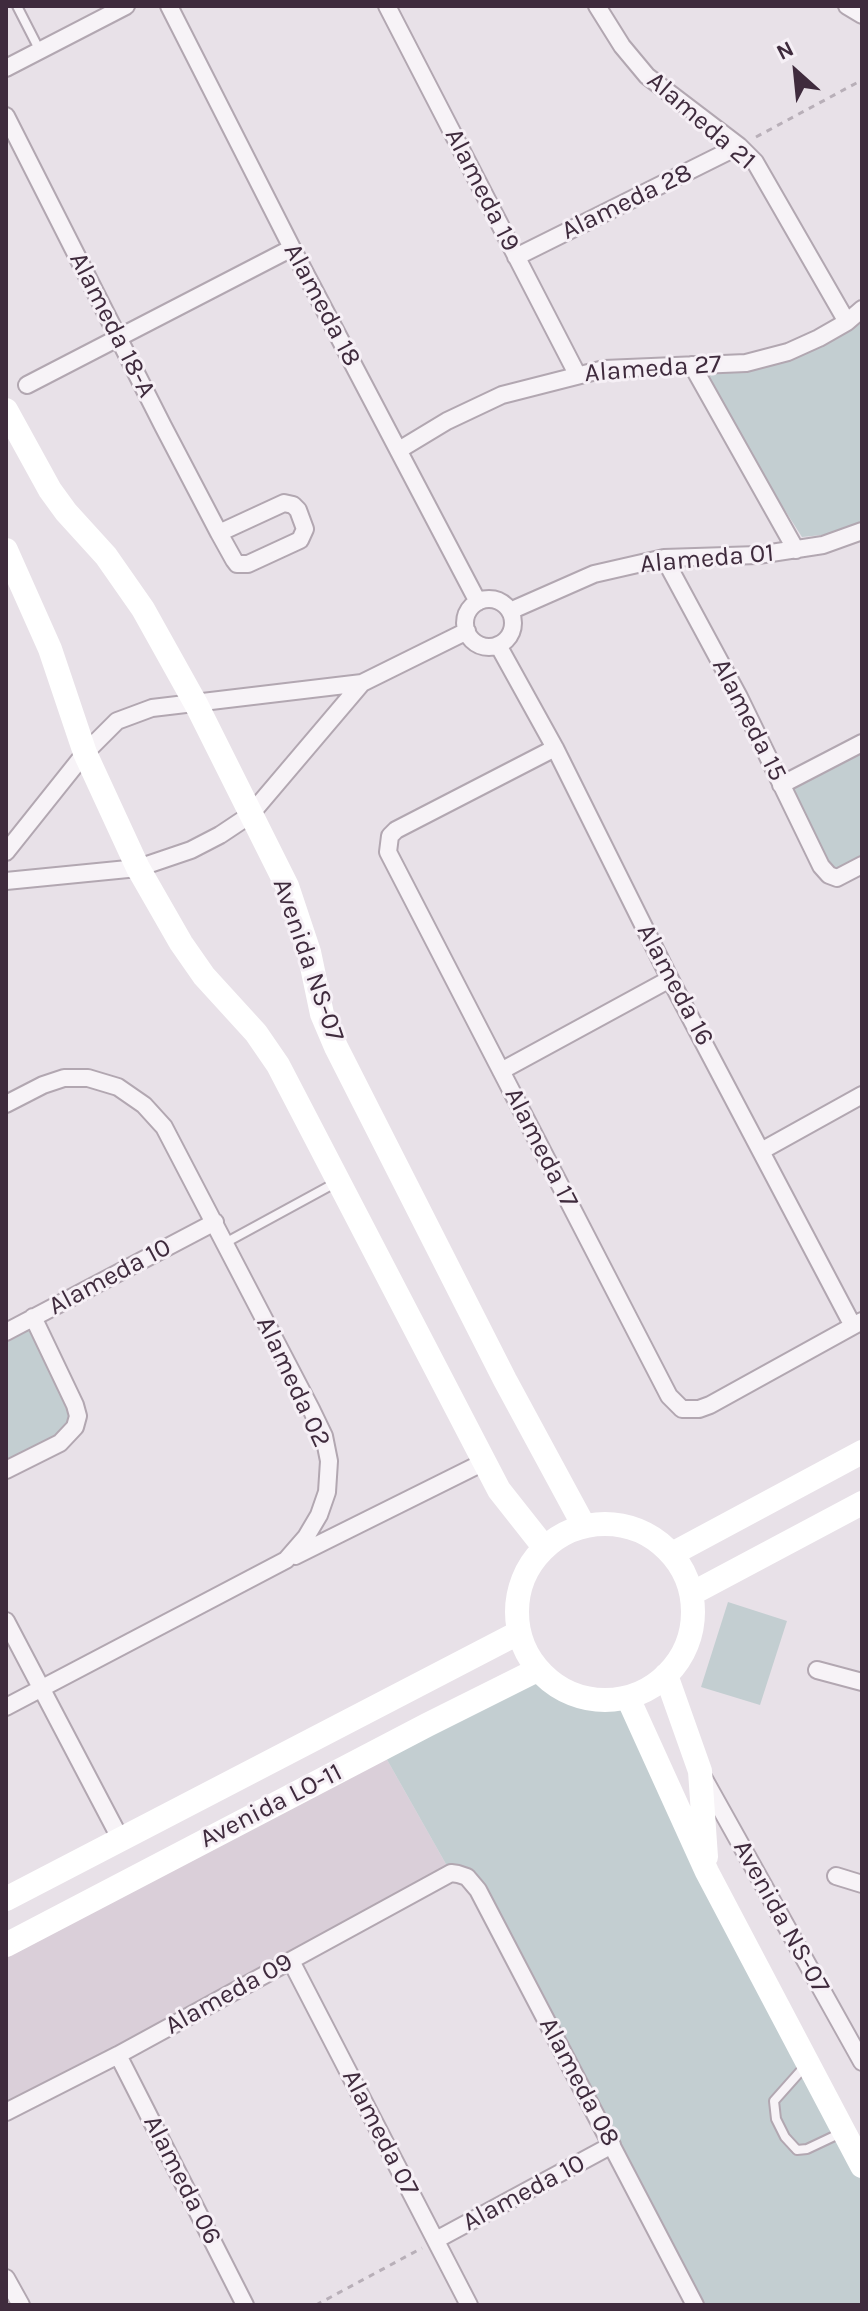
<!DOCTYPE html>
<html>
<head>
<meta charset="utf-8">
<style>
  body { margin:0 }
  #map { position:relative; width:868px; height:2311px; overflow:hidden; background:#e8e1e8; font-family:Karla,sans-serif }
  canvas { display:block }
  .frame { position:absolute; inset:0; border:8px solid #3f2b3d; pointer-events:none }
  .north { position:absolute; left:756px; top:32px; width:80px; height:80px; -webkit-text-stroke:6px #f6f0f6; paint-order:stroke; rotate:333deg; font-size:22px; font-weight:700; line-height:32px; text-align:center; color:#3f2b3d }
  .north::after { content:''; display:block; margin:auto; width:28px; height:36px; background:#3f2b3d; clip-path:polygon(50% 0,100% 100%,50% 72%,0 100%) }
</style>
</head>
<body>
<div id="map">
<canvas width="868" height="2311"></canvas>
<div class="frame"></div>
<div class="north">N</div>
</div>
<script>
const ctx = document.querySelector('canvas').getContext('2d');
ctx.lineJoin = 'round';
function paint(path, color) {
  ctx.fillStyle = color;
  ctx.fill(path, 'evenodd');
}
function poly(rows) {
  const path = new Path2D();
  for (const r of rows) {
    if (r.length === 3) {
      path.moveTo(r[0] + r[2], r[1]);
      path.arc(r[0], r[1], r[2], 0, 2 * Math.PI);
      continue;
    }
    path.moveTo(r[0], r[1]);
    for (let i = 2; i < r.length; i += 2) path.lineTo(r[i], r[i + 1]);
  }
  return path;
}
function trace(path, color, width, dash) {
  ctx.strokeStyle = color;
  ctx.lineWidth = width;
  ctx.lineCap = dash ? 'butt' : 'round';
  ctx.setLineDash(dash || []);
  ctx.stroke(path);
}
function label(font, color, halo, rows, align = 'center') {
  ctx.font = font + ' Karla,sans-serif';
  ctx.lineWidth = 6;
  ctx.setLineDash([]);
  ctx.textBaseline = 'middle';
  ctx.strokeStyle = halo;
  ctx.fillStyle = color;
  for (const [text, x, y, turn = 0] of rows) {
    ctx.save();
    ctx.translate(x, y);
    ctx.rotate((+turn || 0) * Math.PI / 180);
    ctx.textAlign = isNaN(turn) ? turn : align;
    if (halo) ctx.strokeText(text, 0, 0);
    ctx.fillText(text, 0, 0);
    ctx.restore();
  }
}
paint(poly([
  [381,1749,451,1873,6,2106,6,1942]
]), '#dacfd9');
paint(poly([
  [862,309,862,531,802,537,692,365,767,358],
  [862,743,862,865,837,878,781,785],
  [33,1317,75,1405,69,1435,6,1469,6,1332],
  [728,1602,787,1621,760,1705,701,1687],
  [537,1670,595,1700,628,1698,862,2166,862,2305,694,2305,467,1877,451,1873,381,1749]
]), '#c3ced1');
const lane = poly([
  [17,6,39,49],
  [225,1243,337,1182],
  [806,2065,774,2101,776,2119,785,2137,797,2150,807,2149,843,2132]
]);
const street = poly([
  [169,6,292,248,478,602],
  [387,6,577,374],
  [597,6,622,46,647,76,739,146,755,162,847,322],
  [847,6,862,15],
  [6,68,126,6],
  [6,116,163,426,219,533,234,560,237,564,248,564,300,540,305,529,298,510,293,505,284,503,219,533],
  [516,257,739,146],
  [692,365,796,550],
  [27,385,292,248],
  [399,450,447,421,502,395,604,369,746,363,788,352,819,338,847,322,862,309],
  [664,558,739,697,821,866,829,875,837,878,862,865],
  [489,623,24],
  [510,611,594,574,664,558,758,555,823,545,862,531],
  [498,645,555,748,670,979,853,1326],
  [555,748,396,830,390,836,388,852,669,1396,682,1409,699,1409,710,1405,862,1321],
  [781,785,862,743],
  [6,852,85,753,117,721,152,708,362,683,467,631],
  [6,881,138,868,191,850,220,835,250,815,362,683],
  [501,1071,670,979],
  [6,1104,43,1085,64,1078,88,1078,118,1087,144,1105,164,1127,311,1409,324,1436,329,1461,327,1492,319,1515,306,1537,286,1560,6,1707],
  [763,1150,862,1095],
  [6,1332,215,1222],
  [6,1470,60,1443,75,1427,78,1416,75,1405,33,1317],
  [295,1556,484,1462],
  [6,1621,121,1840],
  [817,1670,862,1682],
  [703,1777,862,2062],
  [836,1876,862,1884],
  [291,1961,469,2305],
  [118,2055,245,2305],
  [6,2112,118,2055,451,1873,458,1874,467,1877,478,1890,695,2305],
  [436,2240,612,2145],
  [6,2278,21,2305]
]);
trace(lane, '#b2a7b1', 12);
trace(street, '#b2a7b1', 20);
trace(poly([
  [756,137,862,80],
  [316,2305,422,2248]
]), '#b8afb8', 3, [6, 6]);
trace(lane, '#f7f3f7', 8);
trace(street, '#f7f3f7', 16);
trace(poly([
  [6,410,50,490,66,512,106,556,143,609,196,704,287,886,309,952,322,1014,336,1047,505,1380,584,1526],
  [6,550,50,649,85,753,138,868,181,943,204,976,256,1033,278,1065,499,1490,544,1547],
  [605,1612,88],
  [672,1554,862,1452],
  [693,1593,862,1503],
  [666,1675,700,1771,706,1857],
  [628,1698,707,1872,862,2166],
  [6,1899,518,1633],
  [6,1945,427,1725,537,1670]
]), '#fff', 24);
label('26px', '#3f2b3d', '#f6f0f6', [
  ["Alameda 21",701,121,41],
  ["Alameda 19",482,190,63],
  ["Alameda 28",627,202,-26],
  ["Alameda 18",322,305,62],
  ["Alameda 18-A",112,325,63],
  ["Alameda 27",653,369,-4],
  ["Alameda 01",707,559,-5],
  ["Alameda 15",749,720,63],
  ["Avenida NS-07",308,960,71],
  ["Alameda 16",675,985,62],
  ["Alameda 17",541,1148,63],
  ["Alameda 10",110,1277,-28],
  ["Alameda 02",293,1382,65],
  ["Avenida LO-11",271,1806,-27],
  ["Avenida NS-07",781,1917,61],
  ["Alameda 09",229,1994,-29],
  ["Alameda 08",579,2082,62],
  ["Alameda 07",380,2133,63],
  ["Alameda 06",182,2180,63],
  ["Alameda 10",524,2193,-28]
]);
</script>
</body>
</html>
